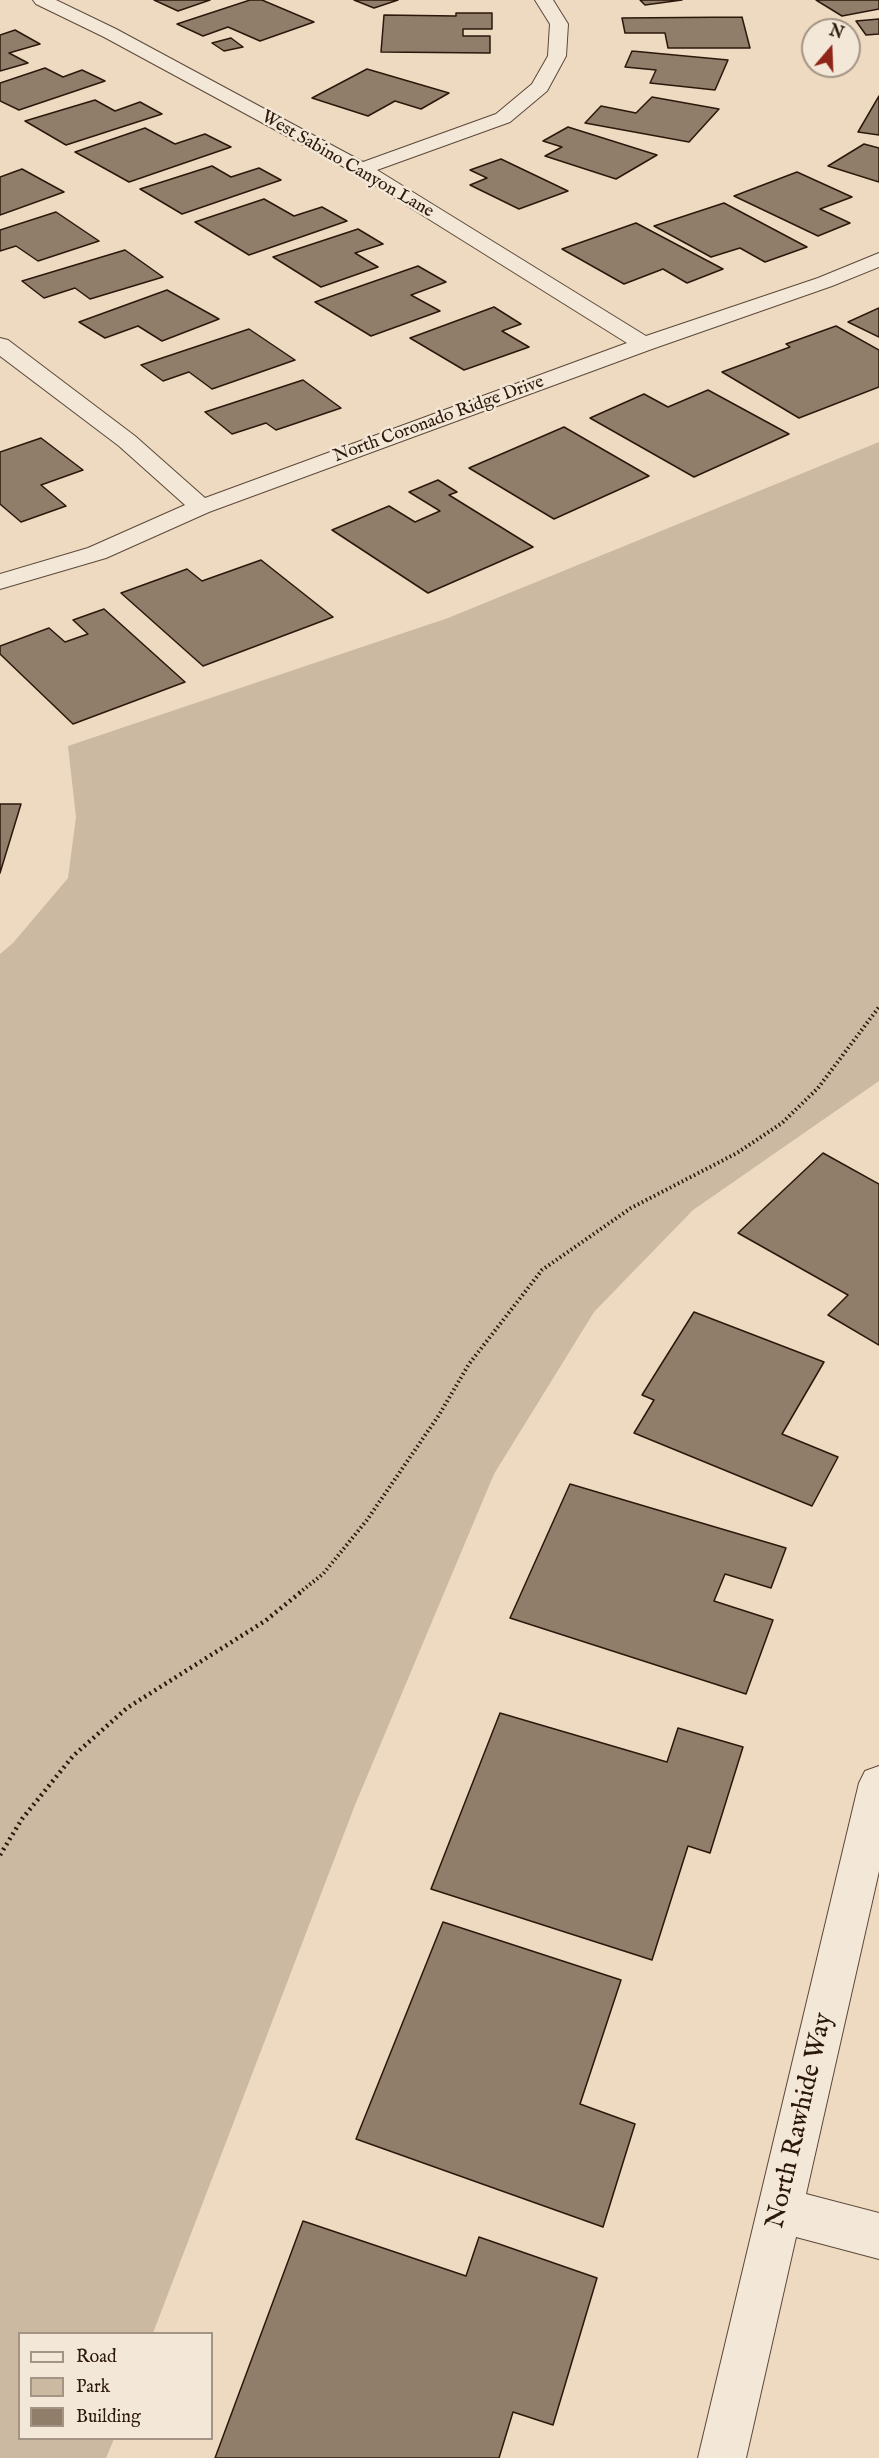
<!DOCTYPE html>
<html>
<head>
<meta charset="utf-8">
<style>
  body { margin:0 }
  #map { position:relative; width:879px; height:2458px; overflow:hidden; background:#eddac1; font-family:"IM FELL English",serif }
  canvas { display:block }
  .legend { position:absolute; left:18px; top:2332px; width:195px; height:108px; box-sizing:border-box; background:#f3e7d7; border:2px solid #a39485; margin:0; padding:8px 10px; list-style:none; font-size:18px; color:#2b180b }
  .legend li { display:flex; align-items:center; gap:12px; height:30px }
  .legend b { width:30px; border:2px solid #a39485 }
  .north { position:absolute; left:801px; top:18px; width:60px; height:60px; box-sizing:border-box; background:#f3e7d7; border:2px solid #a39485; border-radius:50%; rotate:19deg; font-size:16px; font-weight:700; line-height:24px; text-align:center; color:#2b180b }
  .north::after { content:''; display:block; margin:auto; width:21px; height:27px; background:#8f2418; clip-path:polygon(50% 0,100% 100%,50% 72%,0 100%) }
</style>
</head>
<body>
<div id="map">
<canvas width="879" height="2458"></canvas>
<ul class="legend">
<li><b style="height:8px;background:#f3e7d7"></b>Road</li>
<li><b style="height:16px;background:#ccb9a2"></b>Park</li>
<li><b style="height:16px;background:#907d6a"></b>Building</li>
</ul>
<div class="north">N</div>
</div>
<script>
const ctx = document.querySelector('canvas').getContext('2d');
ctx.lineJoin = 'round';
function paint(path, color) {
  ctx.fillStyle = color;
  ctx.fill(path, 'evenodd');
}
function poly(rows) {
  const path = new Path2D();
  for (const r of rows) {
    path.moveTo(r[0], r[1]);
    for (let i = 2; i < r.length; i += 2) path.lineTo(r[i], r[i + 1]);
  }
  return path;
}
function trace(path, color, width, dash) {
  ctx.strokeStyle = color;
  ctx.lineWidth = width;
  ctx.lineCap = dash ? 'butt' : 'round';
  ctx.setLineDash(dash || []);
  ctx.stroke(path);
}
function label(font, color, halo, rows, align = 'center') {
  ctx.font = font + ' "IM FELL English",serif';
  ctx.lineWidth = 5;
  ctx.setLineDash([]);
  ctx.textBaseline = 'middle';
  ctx.strokeStyle = halo;
  ctx.fillStyle = color;
  for (const [text, x, y, turn = 0] of rows) {
    ctx.save();
    ctx.translate(x, y);
    ctx.rotate((+turn || 0) * Math.PI / 180);
    ctx.textAlign = isNaN(turn) ? turn : align;
    if (halo) ctx.strokeText(text, 0, 0);
    ctx.fillText(text, 0, 0);
    ctx.restore();
  }
}
paint(poly([
  [879,442,879,1081,693,1210,594,1312,494,1474,355,1805,153,2333,20,2334,20,2438,114,2439,106,2458,0,2458,0,954,13,943,68,878,76,817,68,746,448,618]
]), '#ccb9a2');
const building = poly([
  [154,0,210,0,178,11,154,0],
  [250,0,262,0,314,22,260,41,228,27,203,36,177,24,250,0],
  [354,0,398,0,374,8,354,0],
  [640,0,682,0,645,5,640,0],
  [816,0,879,0,879,9,842,16,816,0],
  [456,13,492,13,492,29,463,29,463,36,490,36,490,53,381,52,384,15,456,16,456,13],
  [742,17,750,48,668,48,665,33,625,33,622,18,742,17],
  [879,19,879,34,866,35,856,21,879,19],
  [15,30,40,44,9,53,28,63,0,71,0,35,15,30],
  [231,38,243,47,224,51,212,43,231,38],
  [632,51,728,60,715,90,650,83,656,70,625,67,632,51],
  [45,68,63,77,82,70,105,81,19,110,0,101,0,83,45,68],
  [367,69,449,93,421,109,395,101,368,116,312,98,367,69],
  [879,96,879,135,858,132,879,96],
  [652,97,719,109,689,142,585,123,601,106,636,113,652,97],
  [95,100,115,111,140,102,162,114,66,145,25,121,95,100],
  [568,127,657,155,616,179,545,156,562,147,543,141,568,127],
  [145,128,175,144,205,134,231,147,129,182,75,152,145,128],
  [864,144,879,148,879,182,828,166,864,144],
  [501,159,568,191,519,209,470,185,487,178,470,170,501,159],
  [212,166,231,177,259,168,281,180,182,214,140,189,212,166],
  [22,169,64,192,0,215,0,177,22,169],
  [797,172,852,197,820,209,850,223,818,236,734,196,797,172],
  [264,199,294,216,322,207,347,221,249,255,195,222,264,199],
  [724,203,807,247,765,262,740,248,711,257,654,226,724,203],
  [56,212,99,241,38,261,16,246,0,251,0,230,56,212],
  [636,223,723,269,687,283,663,269,624,284,562,249,636,223],
  [358,229,383,244,355,253,378,267,321,287,273,257,358,229],
  [125,250,163,277,90,299,75,288,44,298,22,281,125,250],
  [418,266,446,282,411,295,440,311,371,336,315,302,418,266],
  [167,290,219,319,162,341,138,326,105,338,79,322,167,290],
  [494,307,521,324,502,331,529,347,464,370,410,338,494,307],
  [879,308,879,337,848,322,879,308],
  [836,326,879,350,879,387,799,418,722,372,790,347,786,344,836,326],
  [249,329,295,360,212,389,189,372,163,381,141,365,249,329],
  [303,380,341,408,276,430,266,423,232,434,205,412,303,380],
  [708,390,789,434,694,477,590,418,644,394,668,407,708,390],
  [564,427,649,476,554,519,469,468,564,427],
  [41,438,83,470,41,485,66,506,21,522,0,504,0,452,41,438],
  [438,480,457,492,449,495,533,547,428,593,332,530,389,506,415,522,440,511,409,492,438,480],
  [261,560,333,617,203,666,121,593,187,569,202,581,261,560],
  [104,609,185,682,73,724,0,654,0,646,49,628,65,642,88,634,73,620,104,609],
  [0,804,21,804,0,873,0,804],
  [823,1153,879,1184,879,1345,828,1315,848,1295,738,1233,823,1153],
  [694,1312,824,1362,782,1434,838,1457,812,1506,634,1433,654,1400,642,1395,694,1312],
  [570,1484,786,1548,771,1588,725,1574,714,1601,773,1620,746,1694,510,1618,570,1484],
  [500,1713,667,1762,678,1728,743,1747,710,1853,688,1846,652,1960,431,1889,500,1713],
  [443,1922,621,1980,580,2104,635,2124,603,2227,356,2139,443,1922],
  [303,2221,466,2276,479,2237,597,2278,553,2425,513,2412,499,2458,215,2458,303,2221]
]);
paint(building, '#907d6a');
trace(building, '#2b180b', 1.5);
const minor = poly([
  [33,0,56,0,116,29,363,162,496,114,532,84,548,56,550,24,535,0,553,0,568,24,566,56,547,91,510,122,377,170,646,336,818,278,879,253,879,267,832,286,652,349,209,512,106,558,0,589,0,574,88,548,185,505,119,446,0,356,0,338,8,340,135,436,205,498,627,343,355,173,104,37,36,4,33,0],
  [879,1766,879,1871,806,2194,879,2213,879,2259,796,2237,746,2458,698,2458,859,1783,865,1771,879,1766]
]);
trace(minor, '#5c4838', 2);
trace(poly([
  [299,1593,323,1574,367,1520,439,1415,469,1364,542,1270,631,1208,737,1153,782,1123,818,1088,879,1007]
]), '#2b180b', 4, [1.5, 3]);
trace(poly([
  [0,1855,22,1819,73,1756,127,1708,265,1621,301,1592]
]), '#2b180b', 4.5, [2, 4]);
paint(minor, '#f3e7d7');
label('18px', '#2b180b', '#f3e7d7', [
  ["West Sabino Canyon Lane",347,165,30],
  ["North Coronado Ridge Drive",439,420,-20]
]);
label('26px', '#2b180b', '#f3e7d7', [
  ["North Rawhide Way",801,2121,-77]
]);
</script>
</body>
</html>
